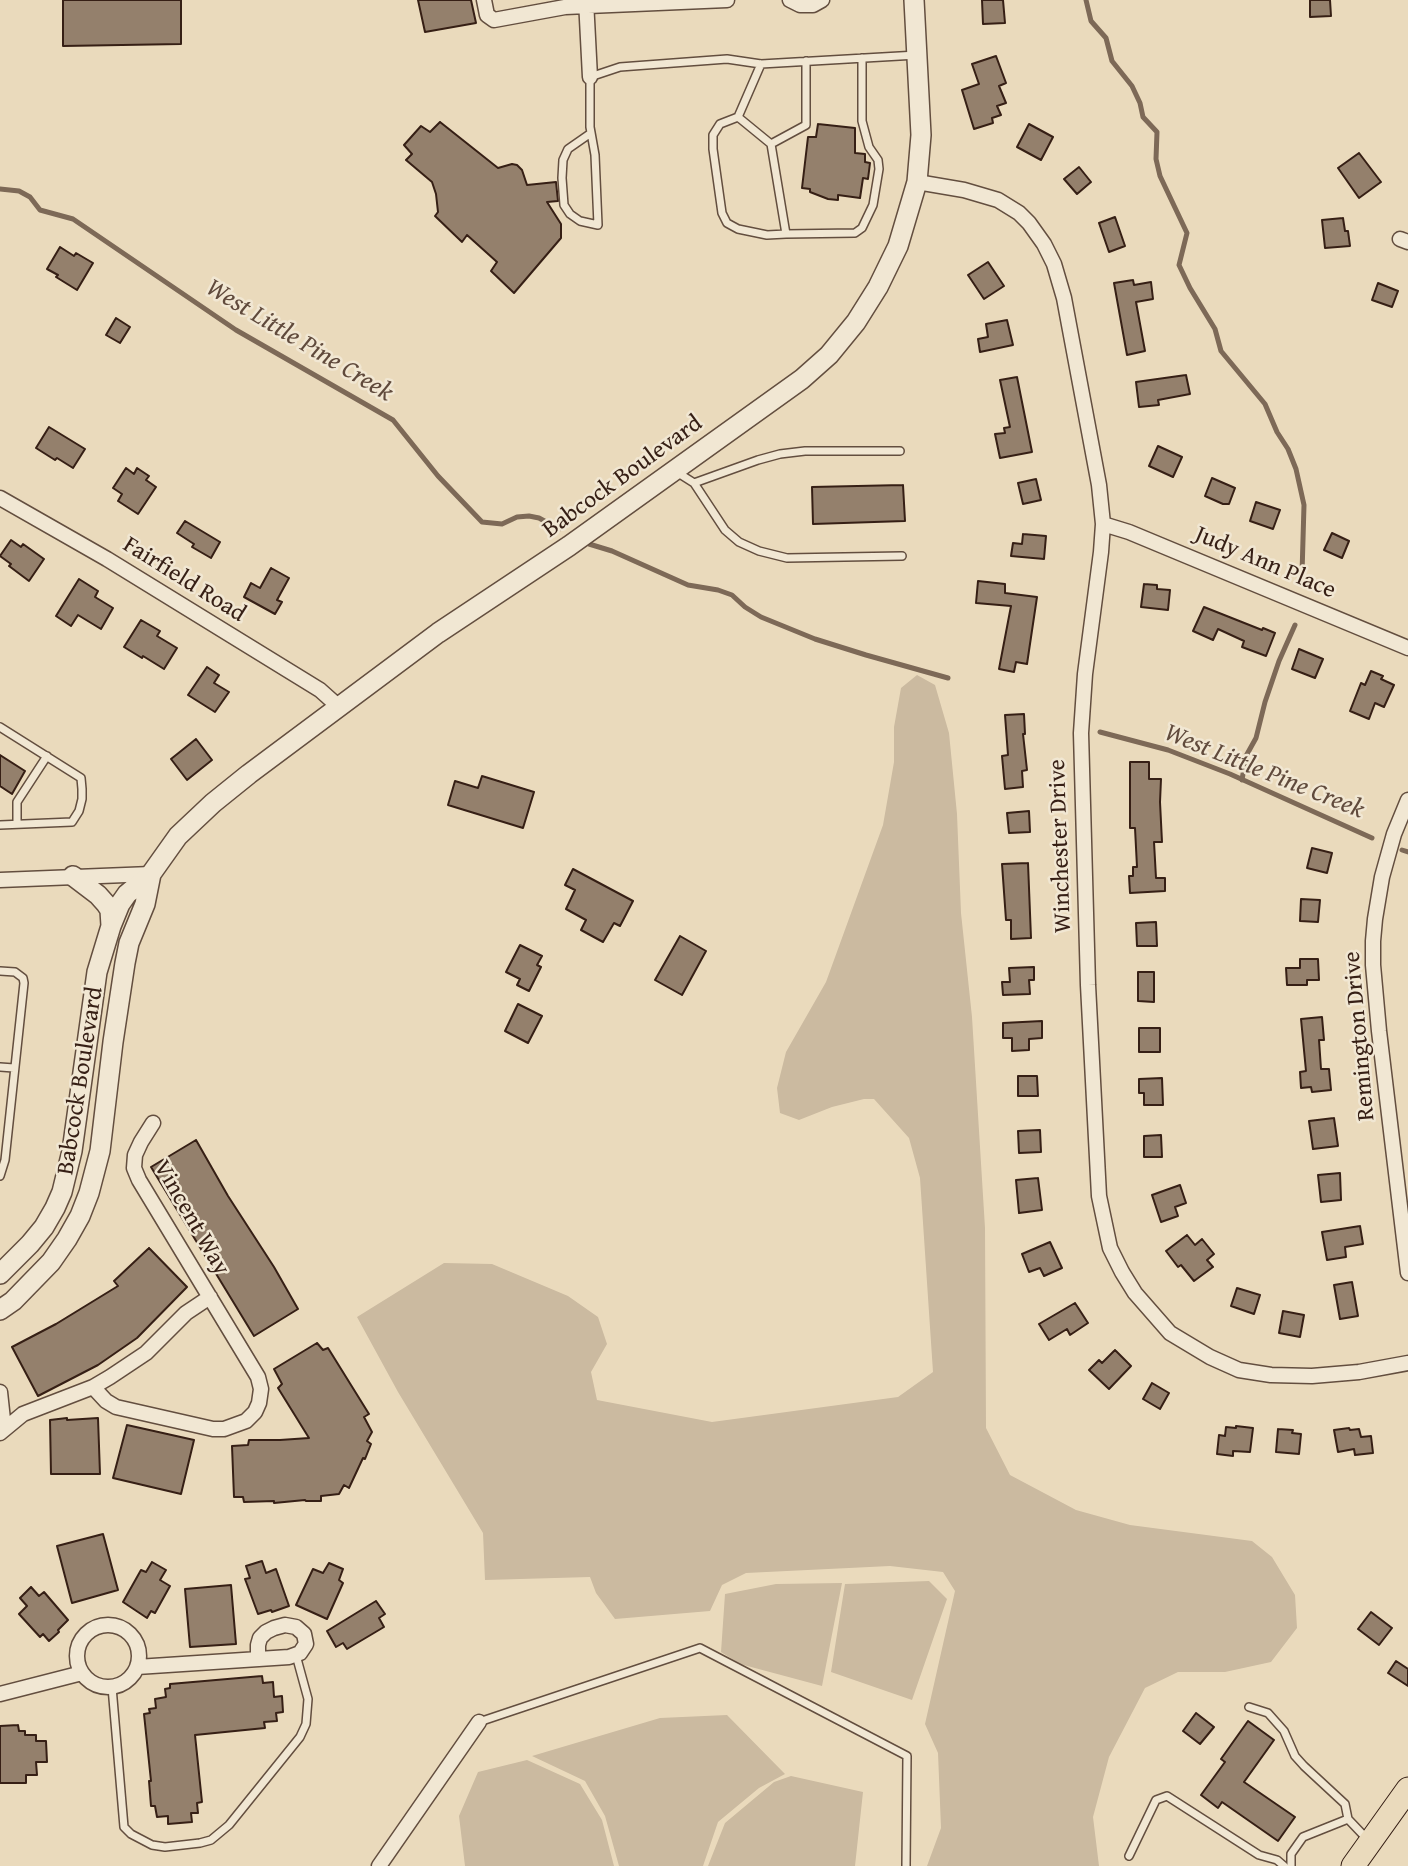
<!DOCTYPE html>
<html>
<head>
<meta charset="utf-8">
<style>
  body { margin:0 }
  canvas { display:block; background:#eadabc }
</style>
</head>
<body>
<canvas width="1408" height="1866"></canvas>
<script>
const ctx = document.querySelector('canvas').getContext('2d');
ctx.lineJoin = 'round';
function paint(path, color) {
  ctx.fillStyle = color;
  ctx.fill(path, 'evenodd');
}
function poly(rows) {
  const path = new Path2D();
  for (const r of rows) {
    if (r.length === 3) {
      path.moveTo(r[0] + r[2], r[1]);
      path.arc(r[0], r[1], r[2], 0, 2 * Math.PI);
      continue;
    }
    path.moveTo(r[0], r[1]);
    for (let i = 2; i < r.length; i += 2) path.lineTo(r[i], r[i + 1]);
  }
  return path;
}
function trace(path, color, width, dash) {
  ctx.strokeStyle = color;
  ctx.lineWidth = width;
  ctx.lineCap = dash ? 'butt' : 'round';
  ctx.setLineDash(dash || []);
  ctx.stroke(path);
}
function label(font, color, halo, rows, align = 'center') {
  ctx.font = font + ' "Gentium Book Plus",serif';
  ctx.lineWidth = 5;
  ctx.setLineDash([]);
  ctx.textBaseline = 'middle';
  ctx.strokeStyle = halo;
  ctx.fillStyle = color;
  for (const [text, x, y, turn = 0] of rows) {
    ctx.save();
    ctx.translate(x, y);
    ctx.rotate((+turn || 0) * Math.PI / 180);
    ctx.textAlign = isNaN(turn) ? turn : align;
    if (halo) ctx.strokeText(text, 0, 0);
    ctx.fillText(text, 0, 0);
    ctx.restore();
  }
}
paint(poly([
  [917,675,935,685,949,733,957,814,961,913,972,1017,985,1228,986,1428,1010,1475,1076,1510,1130,1525,1252,1541,1272,1557,1295,1595,1297,1628,1271,1662,1225,1672,1178,1672,1145,1688,1109,1757,1093,1817,1099,1866,927,1866,941,1828,938,1753,925,1724,955,1591,943,1572,890,1566,746,1573,722,1585,710,1611,615,1619,596,1593,590,1577,485,1580,483,1533,398,1392,357,1317,444,1263,492,1264,568,1296,598,1317,607,1344,591,1372,597,1400,712,1422,898,1397,933,1372,920,1178,909,1138,874,1099,864,1099,832,1107,799,1120,780,1113,777,1088,786,1052,826,982,883,825,894,762,894,727,901,688],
  [929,1581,947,1599,912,1700,831,1672,845,1584],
  [842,1583,822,1686,740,1664,721,1652,725,1594,776,1584],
  [727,1715,785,1774,759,1788,718,1822,703,1866,619,1866,605,1816,585,1781,532,1756,660,1718],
  [527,1760,580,1784,602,1820,614,1866,465,1866,459,1816,478,1772],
  [791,1776,863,1792,855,1866,708,1866,725,1823,774,1782]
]), '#cbbaa0');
trace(poly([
  [1086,0,1091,21,1106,38,1112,61,1132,86,1140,103,1143,117,1157,132,1156,159,1160,176,1187,233,1179,265,1190,288,1215,329,1221,351,1265,404,1277,432,1288,449,1296,469,1304,505,1302,574],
  [0,189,19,191,30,197,40,210,73,219,236,330,393,420,438,476,482,522,502,524,517,517,529,516,539,518,559,529],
  [589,544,612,551,688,585,718,590,732,595,745,607,761,617,815,639,866,655,948,678],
  [1100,732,1168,750,1230,774,1372,838],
  [1242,780,1246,756,1256,738,1265,702,1279,661,1295,625],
  [1402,850,1408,852]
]), '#7d6957', 5);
const building = poly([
  [63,0,181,0,181,44,63,46,63,0],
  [418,0,471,0,476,23,425,32,418,0],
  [982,0,1003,0,1005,23,983,24,982,0],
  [1310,0,1330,0,1331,16,1310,17,1310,0],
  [996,56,1006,83,999,86,1006,103,997,106,1001,115,992,118,993,123,974,129,962,90,979,84,972,64,996,56],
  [440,122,498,168,512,164,517,165,522,170,527,185,556,182,558,201,547,202,561,224,561,238,514,293,491,271,497,262,467,235,462,242,435,216,438,212,436,194,432,182,406,160,412,154,404,145,421,126,430,132,440,122],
  [818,124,855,128,855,153,865,154,865,162,870,163,868,179,863,178,860,198,838,195,838,200,828,199,810,192,810,189,802,188,808,137,816,137,818,124],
  [1029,124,1053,137,1041,160,1017,147,1029,124],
  [1359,153,1381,182,1359,198,1338,168,1359,153],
  [1079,167,1091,182,1077,194,1064,179,1079,167],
  [1115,217,1125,246,1109,252,1099,223,1115,217],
  [1343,218,1345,231,1348,231,1350,246,1325,248,1322,220,1343,218],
  [60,247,74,256,76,253,93,263,77,290,56,277,58,275,47,269,60,247],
  [988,262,1004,286,984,299,968,275,988,262],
  [1133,280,1134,285,1151,282,1153,299,1136,302,1145,351,1127,355,1114,283,1133,280],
  [1378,283,1398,291,1392,307,1372,300,1378,283],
  [116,318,130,327,120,343,106,335,116,318],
  [1007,320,1013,345,980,352,978,339,988,337,986,324,1007,320],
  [1186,375,1190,394,1158,400,1159,405,1139,407,1136,382,1186,375],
  [1017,377,1032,452,1000,458,995,434,1005,433,1004,428,1010,427,1000,380,1017,377],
  [49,427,85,449,73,468,57,458,55,460,36,448,49,427],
  [1158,446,1182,457,1173,477,1149,466,1158,446],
  [126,468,134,474,137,468,149,476,146,480,156,487,138,514,118,501,122,494,113,488,126,468],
  [1212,478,1235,488,1229,504,1223,504,1205,496,1212,478],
  [1036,479,1041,500,1023,504,1018,483,1036,479],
  [903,485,905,521,813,524,812,487,903,485],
  [1256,502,1280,510,1273,529,1250,521,1256,502],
  [185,521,220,542,211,558,192,547,194,544,177,533,185,521],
  [1332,533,1349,541,1342,558,1324,550,1332,533],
  [1023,534,1046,536,1044,559,1011,556,1013,543,1022,544,1023,534],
  [11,540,21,547,23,544,44,559,29,581,9,566,11,564,0,556,11,540],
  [271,568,289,578,277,600,282,602,275,614,244,597,251,583,260,588,271,568],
  [79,579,98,591,95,597,113,608,101,629,78,615,71,626,56,616,79,579],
  [978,581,1005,584,1005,593,1037,597,1027,664,1016,662,1014,672,999,669,1011,606,976,603,978,581],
  [1144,584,1157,585,1157,589,1170,590,1168,610,1141,607,1144,584],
  [1204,607,1262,630,1263,628,1275,633,1266,656,1242,647,1244,641,1218,629,1213,640,1193,631,1204,607],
  [141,620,160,631,157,636,177,648,164,669,143,656,142,658,124,647,141,620],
  [1299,649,1323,659,1315,678,1292,669,1299,649],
  [207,667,219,675,214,683,229,692,215,712,188,695,207,667],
  [1371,671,1383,676,1381,679,1394,685,1384,707,1375,703,1369,719,1350,711,1361,683,1365,685,1371,671],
  [1024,714,1025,734,1023,734,1027,770,1022,771,1023,787,1005,789,1002,756,1008,755,1005,715,1024,714],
  [196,739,212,760,187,780,171,759,196,739],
  [0,755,25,771,12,794,0,786,0,755],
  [1130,762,1149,762,1149,779,1161,779,1160,802,1162,842,1154,842,1156,878,1165,878,1165,891,1130,893,1129,876,1133,876,1133,867,1137,867,1135,828,1130,828,1130,762],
  [482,776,534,792,523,828,448,805,455,781,478,788,482,776],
  [1029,811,1030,832,1009,833,1007,813,1029,811],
  [1312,848,1332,853,1327,873,1307,868,1312,848],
  [1028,863,1031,938,1011,939,1011,920,1006,920,1002,864,1028,863],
  [573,869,633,901,620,926,614,923,603,942,581,930,586,920,566,909,575,890,565,885,573,869],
  [1301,899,1320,900,1318,922,1300,921,1301,899],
  [1156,922,1157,946,1137,946,1136,923,1156,922],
  [680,936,706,951,682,995,655,980,680,936],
  [520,945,542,956,537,965,541,967,529,991,517,985,520,979,506,972,520,945],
  [1300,959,1318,959,1319,980,1307,980,1307,985,1287,985,1286,968,1300,968,1300,959],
  [1034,967,1034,980,1029,980,1030,994,1003,995,1002,982,1010,982,1009,968,1034,967],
  [1138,972,1154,972,1154,1002,1138,1001,1138,972],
  [518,1004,542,1016,528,1043,505,1031,518,1004],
  [1322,1017,1324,1040,1319,1040,1321,1069,1329,1069,1331,1090,1312,1092,1311,1087,1301,1088,1300,1072,1306,1071,1301,1019,1322,1017],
  [1042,1021,1042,1038,1029,1039,1029,1050,1012,1051,1012,1038,1003,1038,1003,1023,1042,1021],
  [1139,1028,1160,1028,1160,1052,1139,1052,1139,1028],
  [1018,1076,1037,1076,1038,1096,1018,1096,1018,1076],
  [1162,1078,1163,1105,1144,1105,1144,1093,1139,1093,1139,1079,1162,1078],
  [1334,1118,1338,1146,1313,1149,1309,1121,1334,1118],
  [1040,1130,1041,1152,1019,1153,1018,1131,1040,1130],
  [1161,1135,1162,1157,1144,1157,1144,1136,1161,1135],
  [196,1140,228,1196,274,1267,298,1309,254,1336,151,1167,196,1140],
  [1340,1173,1341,1200,1321,1202,1318,1175,1340,1173],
  [1038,1178,1042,1210,1019,1213,1016,1180,1038,1178],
  [1180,1185,1186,1203,1175,1207,1178,1216,1161,1222,1152,1195,1180,1185],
  [1360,1226,1363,1244,1345,1247,1346,1257,1327,1260,1322,1232,1360,1226],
  [1187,1235,1195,1245,1202,1239,1214,1254,1207,1260,1213,1267,1194,1281,1181,1265,1178,1267,1166,1251,1187,1235],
  [1050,1242,1062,1268,1044,1276,1040,1268,1029,1272,1022,1254,1050,1242],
  [149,1248,187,1287,137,1338,98,1365,38,1396,12,1347,56,1324,118,1286,114,1281,149,1248],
  [1352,1282,1358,1316,1340,1319,1334,1285,1352,1282],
  [1237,1288,1260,1295,1254,1314,1231,1306,1237,1288],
  [1075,1303,1088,1323,1070,1335,1067,1329,1049,1340,1039,1324,1075,1303],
  [1283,1311,1304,1315,1300,1337,1279,1333,1283,1311],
  [317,1343,323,1350,328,1348,369,1414,364,1417,372,1432,367,1441,371,1444,365,1459,363,1458,349,1488,344,1485,339,1494,321,1496,321,1501,306,1501,305,1500,274,1503,274,1501,244,1502,243,1497,234,1497,232,1446,248,1445,249,1440,280,1440,309,1438,278,1388,282,1384,274,1369,317,1343],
  [1115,1350,1131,1366,1109,1389,1089,1370,1099,1360,1102,1363,1115,1350],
  [1152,1383,1169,1393,1160,1409,1143,1399,1152,1383],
  [67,1418,67,1420,98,1418,100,1474,51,1474,50,1420,67,1418],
  [127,1425,194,1440,181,1494,113,1478,127,1425],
  [1236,1426,1253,1428,1250,1452,1233,1451,1233,1456,1217,1454,1219,1435,1225,1436,1226,1427,1236,1428,1236,1426],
  [1349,1428,1350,1430,1359,1429,1361,1437,1371,1436,1373,1453,1355,1455,1354,1449,1338,1452,1334,1430,1349,1428],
  [1278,1429,1293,1430,1292,1433,1301,1434,1299,1454,1276,1452,1278,1429],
  [103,1534,118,1590,72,1603,57,1546,103,1534],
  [262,1561,266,1573,276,1569,289,1606,272,1612,271,1610,258,1614,245,1579,250,1578,246,1566,262,1561],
  [152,1562,166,1570,160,1580,170,1586,155,1613,151,1611,147,1618,123,1602,141,1570,146,1572,152,1562],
  [329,1563,343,1569,339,1580,343,1583,327,1619,296,1605,313,1569,323,1573,329,1563],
  [231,1585,236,1644,190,1647,185,1589,231,1585],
  [31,1587,39,1596,44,1592,68,1620,58,1630,59,1632,49,1641,43,1634,40,1637,19,1614,27,1606,20,1598,31,1587],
  [376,1601,385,1614,379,1618,384,1627,347,1649,343,1643,336,1647,327,1631,376,1601],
  [1371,1612,1392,1628,1379,1645,1358,1629,1371,1612],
  [1396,1661,1408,1669,1408,1686,1388,1673,1396,1661],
  [262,1676,263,1683,273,1682,274,1697,282,1696,283,1712,276,1713,277,1721,264,1722,265,1728,195,1735,202,1802,197,1803,198,1813,191,1813,192,1822,168,1824,168,1816,157,1817,155,1806,151,1806,149,1781,151,1781,144,1714,150,1713,149,1709,156,1708,155,1699,166,1697,165,1689,170,1688,170,1684,262,1676],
  [1196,1713,1214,1727,1200,1744,1183,1731,1196,1713],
  [1248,1721,1274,1740,1244,1782,1295,1817,1278,1841,1222,1802,1218,1808,1201,1795,1225,1762,1221,1759,1248,1721],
  [18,1725,19,1731,25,1731,25,1735,36,1735,36,1741,46,1741,47,1762,36,1762,37,1775,26,1775,26,1783,0,1783,0,1726,18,1725]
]);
paint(building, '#94806c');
trace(building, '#361f15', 2);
const service = poly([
  [761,64,738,117,771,144,806,125,806,61],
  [738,117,720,124,713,135,713,149,722,213,727,223,738,229,767,235,786,234],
  [591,133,568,149,563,160,562,178,564,205,570,214,580,221,598,225,595,155,590,127,590,77,620,67,727,59,761,64,917,55],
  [771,144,786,234,855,233,862,228,873,205,879,169,878,160,869,147,862,121,862,58],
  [675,471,694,483,758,460,780,454,805,451,900,451],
  [694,483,725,530,739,542,759,551,787,558,902,556],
  [0,727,81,778,82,789,82,799,79,811,72,822,0,825],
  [17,824,17,802,47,756],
  [0,971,15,972,23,978,24,983,5,1160,0,1176],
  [0,1067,14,1068],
  [112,1687,124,1827,131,1834,152,1845,165,1847,200,1843,211,1840,229,1825,300,1737,306,1724,308,1699,296,1655],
  [1249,1707,1268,1713,1284,1731,1295,1756,1304,1766,1345,1804,1348,1819,1368,1840],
  [479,1722,700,1648,907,1756,906,1866],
  [1129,1856,1156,1800,1167,1796,1259,1855,1277,1860,1284,1866],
  [1291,1866,1291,1854,1303,1837,1348,1819]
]);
const minor = poly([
  [484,0,487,15,494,20,565,7,727,0],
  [586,0,590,77],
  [790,0,800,5,813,5,822,0],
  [917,182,964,190,998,200,1019,213,1029,223,1044,244,1054,264,1064,298,1099,485,1103,524,1101,552,1085,674,1081,733,1088,985,1099,1196,1110,1248,1122,1272,1135,1293,1170,1333,1210,1357,1239,1370,1271,1375,1312,1376,1359,1372,1408,1363],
  [1400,239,1408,242],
  [0,498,107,559,320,690,339,707],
  [1103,524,1129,532,1408,648],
  [1408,800,1394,834,1382,877,1375,919,1373,941,1373,965,1379,1031,1408,1273],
  [0,880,151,874],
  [93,1387,106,1401,116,1407,213,1429,224,1429,246,1421,255,1412,259,1403,261,1389,258,1377,139,1180,134,1168,135,1155,141,1142,153,1123],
  [0,1392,4,1429],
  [0,1433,23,1414,93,1387,110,1377,146,1353,186,1313,210,1297],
  [108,1656,31],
  [137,1667,289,1657,300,1653,306,1644,304,1634,296,1627,285,1625,274,1628,266,1632,260,1638,258,1645,258,1659],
  [0,1694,82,1673],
  [379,1866,479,1722]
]);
const tertiary = poly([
  [73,876,98,895,106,904,110,910,111,926],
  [0,1274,30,1244,44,1227,55,1208,62,1192,72,1151,97,972,111,926,120,904,127,894,151,874,178,836,213,803,249,774,438,633,569,546,802,379,829,355,856,322,878,287,898,246,917,182,921,135,914,0],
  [0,1310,13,1301,51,1262,67,1239,80,1216,89,1193,100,1151,113,1042,125,963,129,943,145,904,151,874]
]);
const primary = poly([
  [1353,1866,1408,1789]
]);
trace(service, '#634e3f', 10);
trace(minor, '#634e3f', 17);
trace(tertiary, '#634e3f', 22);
trace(primary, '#361f15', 25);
trace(service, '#f1e7d3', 7);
trace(minor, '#f1e7d3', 14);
trace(tertiary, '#f1e7d3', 19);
trace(primary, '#eadabc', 23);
label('24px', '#361f15', '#f1e7d3', [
  ["Babcock Boulevard",623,477,-36],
  ["Judy Ann Place",1265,563,23],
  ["Fairfield Road",184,580,32],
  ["Winchester Drive",1061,846,-92],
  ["Remington Drive",1360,1036,-95],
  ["Babcock Boulevard",81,1081,-81],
  ["Vincent Way",191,1218,60]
]);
label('italic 26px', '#604a3c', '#f1e7d3', [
  ["West Little Pine Creek",299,341,31],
  ["West Little Pine Creek",1264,772,22]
]);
</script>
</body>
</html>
